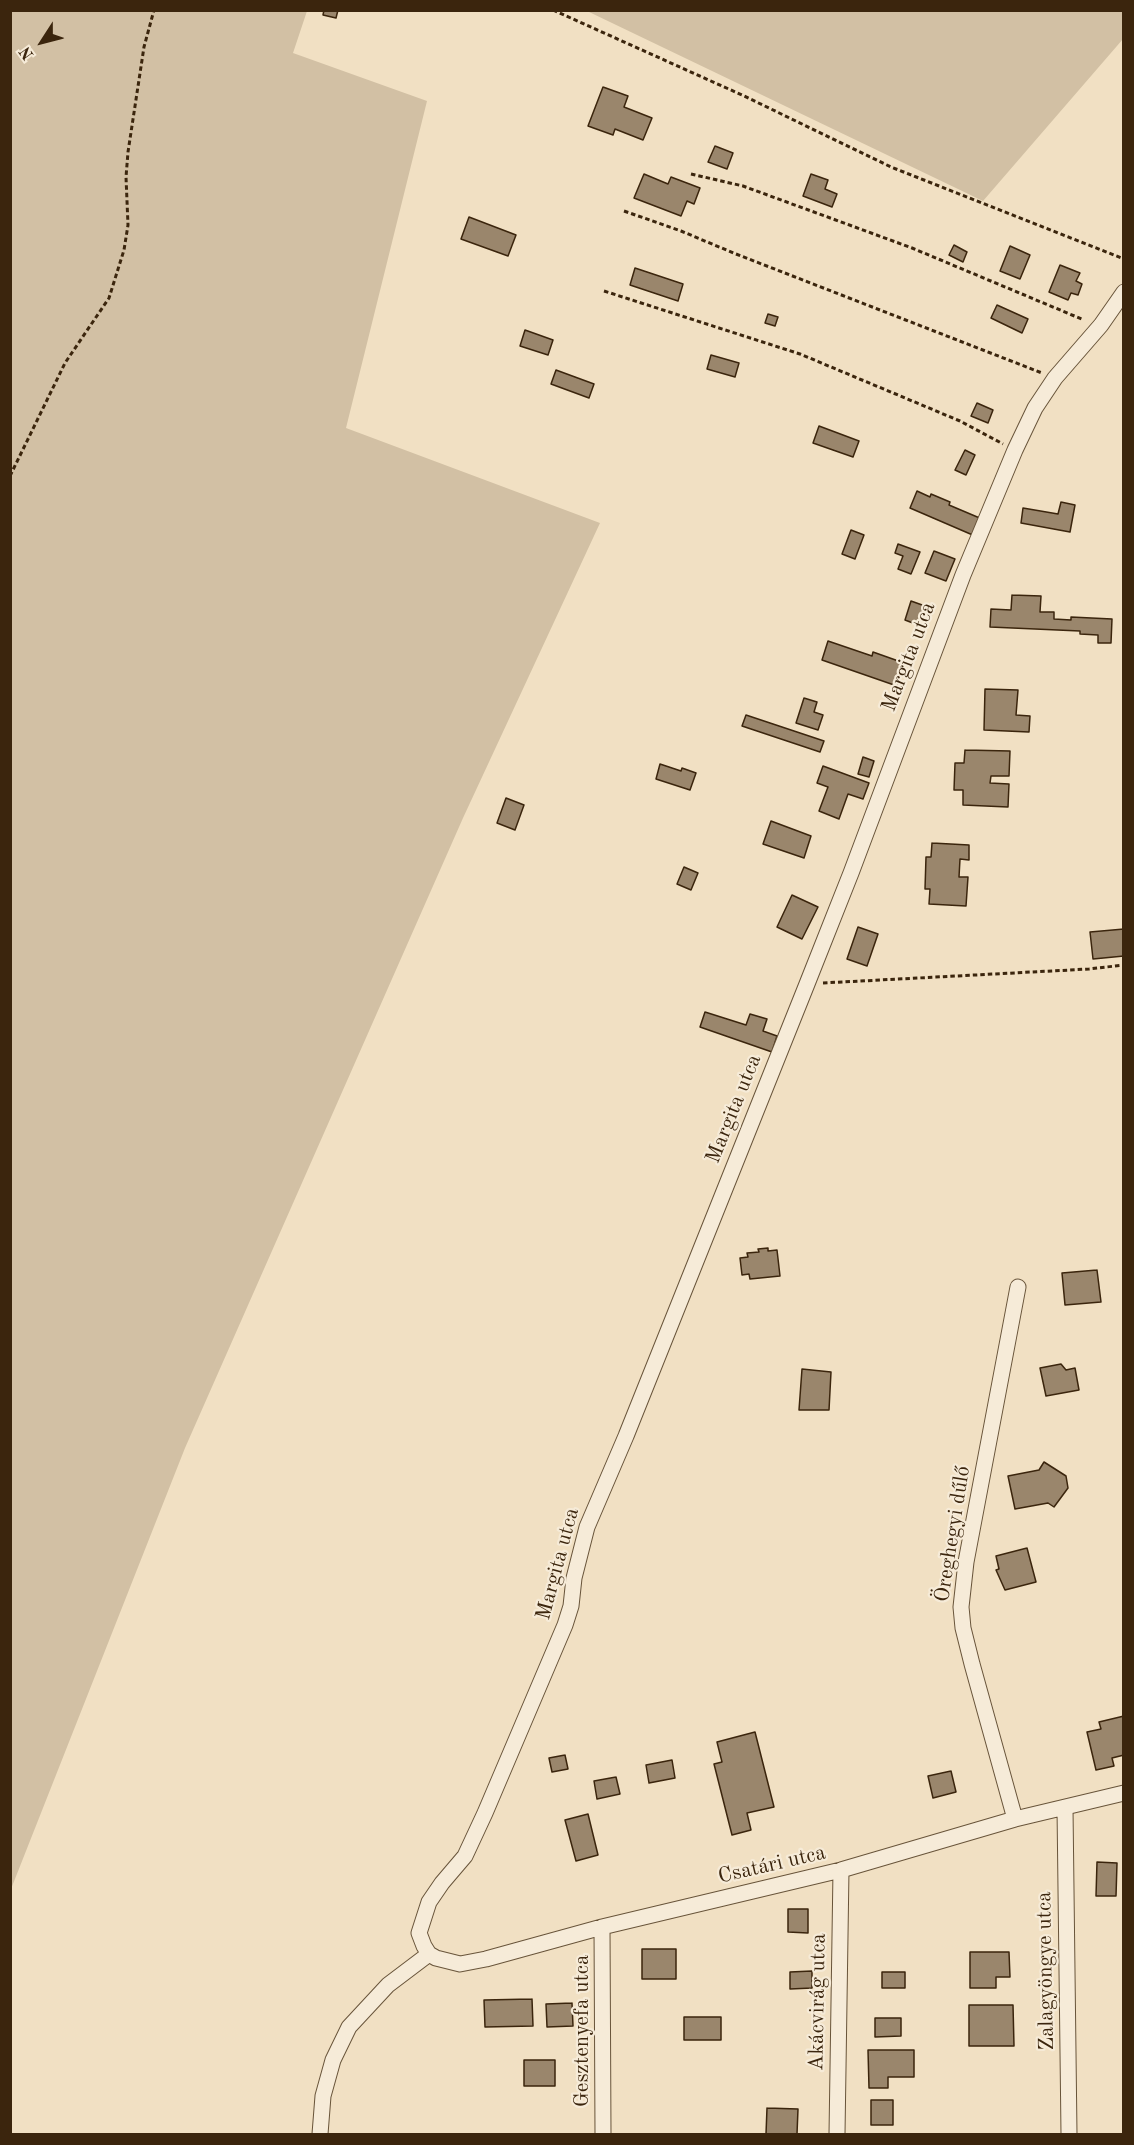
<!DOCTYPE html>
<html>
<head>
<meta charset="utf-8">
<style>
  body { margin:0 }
  #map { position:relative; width:1134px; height:2145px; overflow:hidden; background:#f1e0c3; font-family:"Old Standard TT",serif }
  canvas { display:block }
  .frame { position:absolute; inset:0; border:12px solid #3b250d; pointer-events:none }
  .north { position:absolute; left:12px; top:12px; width:60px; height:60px; -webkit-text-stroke:4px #f6ebd8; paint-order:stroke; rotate:234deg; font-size:16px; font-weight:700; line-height:24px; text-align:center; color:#3b250d }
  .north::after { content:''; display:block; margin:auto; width:21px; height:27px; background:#3b250d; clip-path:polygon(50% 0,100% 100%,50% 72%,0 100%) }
</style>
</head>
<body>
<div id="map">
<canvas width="1134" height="2145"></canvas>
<div class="frame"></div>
<div class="north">N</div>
</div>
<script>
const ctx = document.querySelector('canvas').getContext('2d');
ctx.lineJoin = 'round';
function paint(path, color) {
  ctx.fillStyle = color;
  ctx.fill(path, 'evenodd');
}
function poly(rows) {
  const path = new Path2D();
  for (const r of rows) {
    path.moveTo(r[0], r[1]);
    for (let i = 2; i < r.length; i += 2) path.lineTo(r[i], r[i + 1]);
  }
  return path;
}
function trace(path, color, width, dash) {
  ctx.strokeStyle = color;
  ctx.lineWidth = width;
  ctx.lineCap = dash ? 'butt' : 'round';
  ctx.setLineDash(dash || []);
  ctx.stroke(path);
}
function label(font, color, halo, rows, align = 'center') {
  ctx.font = font + ' "Old Standard TT",serif';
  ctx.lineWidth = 4.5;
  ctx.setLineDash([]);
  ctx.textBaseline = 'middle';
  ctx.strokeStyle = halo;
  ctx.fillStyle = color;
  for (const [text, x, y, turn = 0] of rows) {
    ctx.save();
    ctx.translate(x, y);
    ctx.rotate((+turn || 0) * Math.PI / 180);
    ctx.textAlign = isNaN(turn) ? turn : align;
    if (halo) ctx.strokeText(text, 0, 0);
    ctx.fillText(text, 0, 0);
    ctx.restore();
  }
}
paint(poly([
  [11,10,307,11,293,53,427,101,346,428,600,523,463,818,185,1448,11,1889],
  [587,11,1123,11,1123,39,983,201]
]), '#d2c0a4');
const building = poly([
  [324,10,338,10,336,18,323,15,324,10],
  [603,87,628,96,624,107,652,118,643,140,615,129,613,135,588,126,603,87],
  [715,146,733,153,727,169,708,162,715,146],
  [644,174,668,184,671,177,700,188,694,204,687,201,681,216,634,198,644,174],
  [811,174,828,180,825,189,837,194,832,207,803,196,811,174],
  [469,217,516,235,508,256,461,239,469,217],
  [954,245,967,252,963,262,949,255,954,245],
  [1010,246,1030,255,1020,279,1000,271,1010,246],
  [1060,265,1080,273,1076,281,1082,284,1078,295,1071,293,1068,300,1049,292,1060,265],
  [635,268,683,284,678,301,630,285,635,268],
  [997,305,1028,319,1022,333,991,318,997,305],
  [768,314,778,317,775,326,765,323,768,314],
  [525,330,553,340,548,355,520,346,525,330],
  [711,355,739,363,735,377,707,369,711,355],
  [556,370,594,384,589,398,551,384,556,370],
  [977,403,993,410,988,423,971,416,977,403],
  [819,426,859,441,853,457,813,443,819,426],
  [965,450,975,455,966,475,955,470,965,450],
  [917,491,930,497,931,494,950,502,949,505,982,519,975,536,910,508,917,491],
  [1061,502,1075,505,1070,532,1021,523,1023,508,1058,514,1061,502],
  [851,530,864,535,855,559,842,554,851,530],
  [898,544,920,552,911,574,898,569,903,556,895,553,898,544],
  [934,551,955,559,946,581,925,573,934,551],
  [1012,595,1041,596,1040,612,1054,612,1054,619,1071,620,1071,617,1112,619,1111,643,1098,643,1098,635,1080,634,1080,631,990,627,991,609,1011,610,1012,595],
  [911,601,925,606,918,625,905,620,911,601],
  [828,641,872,656,873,652,904,663,897,686,822,660,828,641],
  [985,689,1018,690,1016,715,1030,716,1029,732,984,730,985,689],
  [804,698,817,702,814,712,823,715,818,730,796,723,804,698],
  [746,715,824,741,820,752,742,726,746,715],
  [965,750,1010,751,1009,776,991,776,990,783,1009,784,1008,807,963,805,963,790,954,790,955,763,964,763,965,750],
  [863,757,874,761,869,777,858,774,863,757],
  [660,764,681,771,682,768,696,773,690,790,656,779,660,764],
  [823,766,869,783,863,799,848,794,839,819,819,811,828,787,817,783,823,766],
  [506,798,524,805,515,830,497,823,506,798],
  [771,821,811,836,804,858,763,844,771,821],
  [932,843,969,845,969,860,960,859,959,877,968,877,966,906,929,904,930,889,925,889,926,857,931,857,932,843],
  [684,867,698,873,691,890,677,884,684,867],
  [792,895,818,907,802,939,777,927,792,895],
  [858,927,878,934,867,966,847,959,858,927],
  [1124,929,1124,956,1093,959,1090,932,1124,929],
  [705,1012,746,1025,750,1014,767,1019,763,1031,777,1036,772,1052,700,1027,705,1012],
  [768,1248,768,1251,777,1250,780,1276,750,1279,749,1274,742,1275,740,1258,748,1257,747,1253,759,1252,758,1249,768,1248],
  [1097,1270,1101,1302,1065,1305,1062,1273,1097,1270],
  [1061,1364,1066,1370,1075,1368,1079,1390,1046,1396,1040,1368,1061,1364],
  [802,1369,831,1372,829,1410,799,1410,802,1369],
  [1044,1462,1066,1476,1068,1488,1054,1507,1048,1503,1015,1509,1008,1476,1039,1470,1044,1462],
  [1027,1548,1036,1582,1005,1590,996,1570,999,1569,996,1556,1027,1548],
  [1124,1716,1124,1755,1112,1758,1114,1766,1096,1770,1087,1732,1101,1729,1099,1722,1124,1716],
  [755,1732,774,1807,747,1813,751,1830,732,1835,714,1764,722,1762,717,1742,755,1732],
  [565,1755,568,1769,552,1772,549,1758,565,1755],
  [672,1760,675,1778,649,1783,646,1765,672,1760],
  [951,1771,956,1792,933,1798,928,1776,951,1771],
  [616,1777,620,1794,597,1799,594,1781,616,1777],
  [588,1814,598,1855,576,1861,565,1820,588,1814],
  [1097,1862,1117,1863,1116,1896,1096,1896,1097,1862],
  [788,1909,808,1909,808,1933,788,1932,788,1909],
  [642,1949,676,1949,676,1979,642,1979,642,1949],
  [970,1952,1009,1952,1010,1977,996,1977,996,1988,970,1988,970,1952],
  [812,1971,812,1988,790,1989,790,1972,812,1971],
  [882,1972,905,1972,905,1988,882,1988,882,1972],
  [532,1999,533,2026,485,2027,484,2000,532,1999],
  [572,2003,573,2026,547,2027,546,2004,572,2003],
  [969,2005,1013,2005,1014,2046,969,2046,969,2005],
  [684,2017,721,2017,721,2040,684,2040,684,2017],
  [875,2018,901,2018,901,2036,875,2037,875,2018],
  [868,2050,914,2050,914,2077,888,2077,888,2088,869,2088,868,2050],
  [524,2060,555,2060,555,2086,524,2086,524,2060],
  [871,2100,893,2100,893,2125,871,2125,871,2100],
  [767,2108,798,2109,797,2134,766,2134,767,2108]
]);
paint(building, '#9a866c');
trace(building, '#3b250d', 1.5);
const street = poly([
  [1124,292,1101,325,1055,378,1035,408,1015,450,963,575,851,873,807,984,626,1436,587,1527,574,1578,571,1606,565,1625,485,1813,465,1856,442,1883,429,1902,419,1933,424,1946,429,1954,436,1958,460,1964,486,1959,602,1927,841,1870,1015,1819,1124,1793],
  [1065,1808,1069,2134],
  [1015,1819,972,1664,963,1628,961,1607,966,1562,1018,1287],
  [602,1927,603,2134],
  [320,2134,323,2096,333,2060,349,2027,388,1985,429,1954],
  [837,2134,841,1870]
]);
trace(street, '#68543a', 17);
trace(poly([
  [553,10,742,95,891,167,1124,259],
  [691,174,743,186,912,248,1084,320],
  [624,211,681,231,736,254,1042,373],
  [604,291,800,354,960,421,1003,444],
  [10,476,65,363,109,298,124,250,128,225,126,177,128,152,144,47,154,10],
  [823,983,1089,969,1124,965]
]), '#3b250d', 3, [4.5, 3]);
trace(street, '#f6ebd8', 15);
label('21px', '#3b250d', '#f6ebd8', [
  ["Margita utca",909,657,-69],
  ["Margita utca",734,1109,-68],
  ["Öreghegyi dűlő",953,1534,-81],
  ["Margita utca",558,1564,-75],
  ["Csatári utca",772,1865,-13],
  ["Zalagyöngye utca",1046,1971,-91],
  ["Akácvirág utca",818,2002,-89],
  ["Gesztenyefa utca",582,2031,-90]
]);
</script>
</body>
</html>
